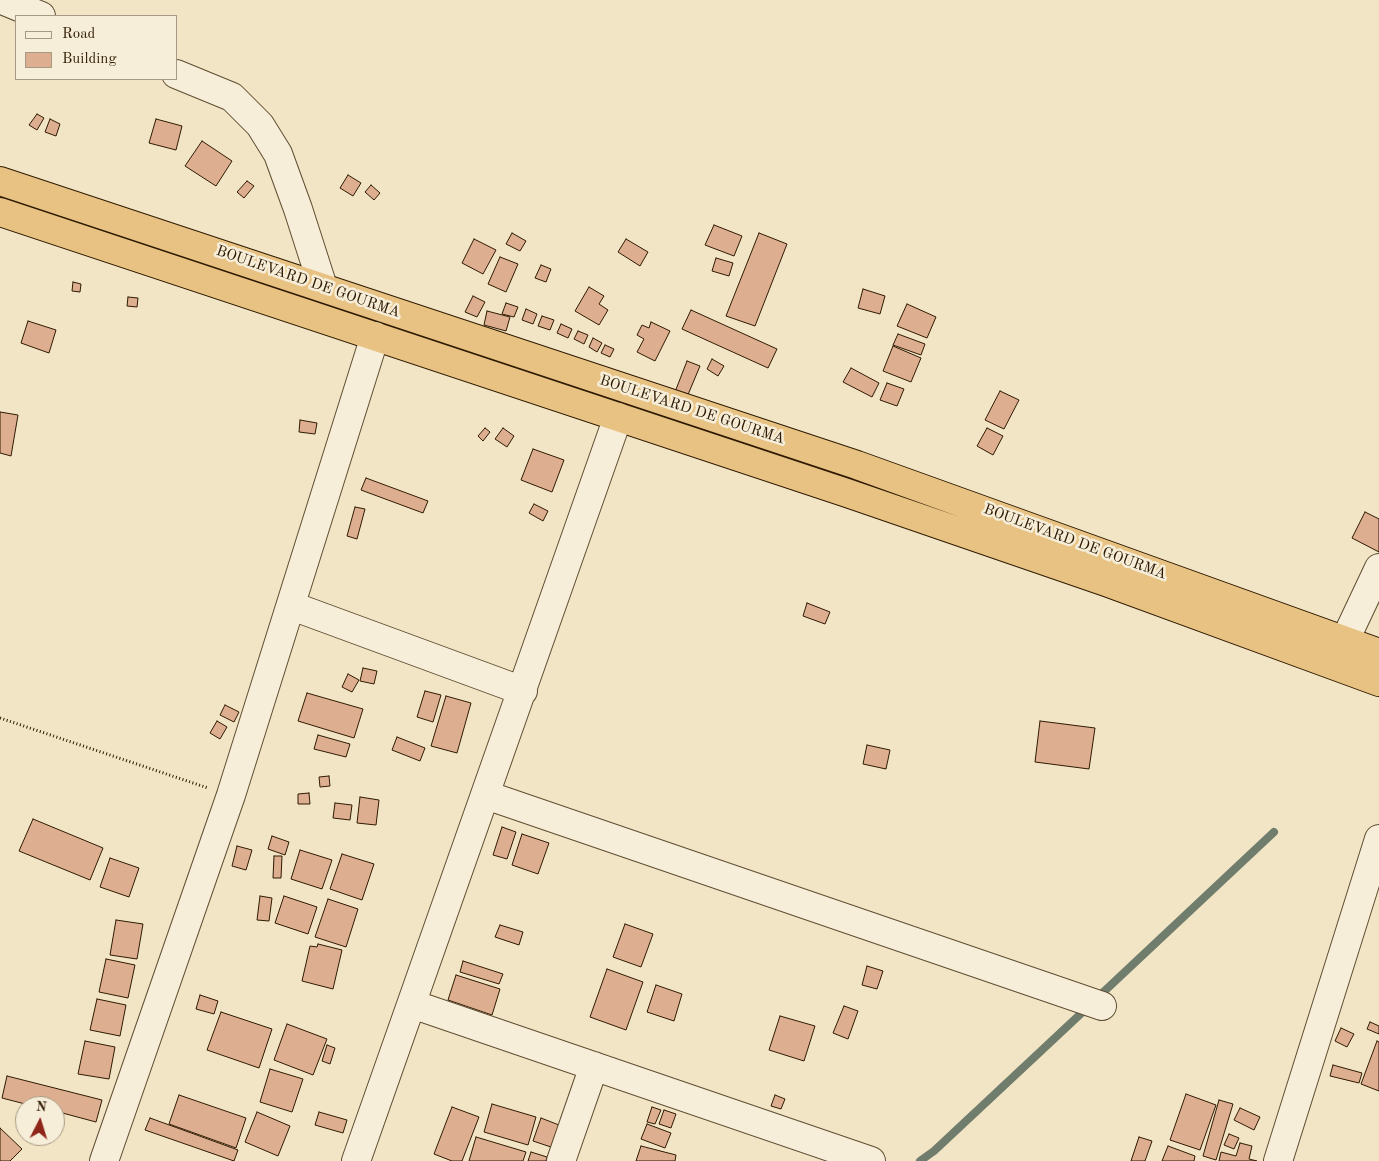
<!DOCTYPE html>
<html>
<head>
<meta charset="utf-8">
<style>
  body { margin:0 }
  #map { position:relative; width:1379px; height:1161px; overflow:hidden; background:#f1e5c5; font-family:"Old Standard TT",serif }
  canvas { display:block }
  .legend { position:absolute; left:15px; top:15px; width:162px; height:65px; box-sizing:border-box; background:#f6eed9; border:1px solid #a69983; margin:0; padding:6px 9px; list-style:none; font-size:15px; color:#2f1a01 }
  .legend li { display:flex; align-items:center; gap:10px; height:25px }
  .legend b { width:25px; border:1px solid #a69983 }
  .north { position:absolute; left:15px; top:1096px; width:50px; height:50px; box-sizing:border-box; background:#f6eed9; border:1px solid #a69983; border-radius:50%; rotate:5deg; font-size:14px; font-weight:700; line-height:20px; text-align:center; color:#2f1a01 }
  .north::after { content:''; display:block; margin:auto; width:18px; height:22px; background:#8f2418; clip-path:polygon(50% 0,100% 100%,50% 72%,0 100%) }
</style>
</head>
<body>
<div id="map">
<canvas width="1379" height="1161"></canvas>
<ul class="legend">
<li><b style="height:6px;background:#f6eed9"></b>Road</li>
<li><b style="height:14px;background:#ddae90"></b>Building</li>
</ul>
<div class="north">N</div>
</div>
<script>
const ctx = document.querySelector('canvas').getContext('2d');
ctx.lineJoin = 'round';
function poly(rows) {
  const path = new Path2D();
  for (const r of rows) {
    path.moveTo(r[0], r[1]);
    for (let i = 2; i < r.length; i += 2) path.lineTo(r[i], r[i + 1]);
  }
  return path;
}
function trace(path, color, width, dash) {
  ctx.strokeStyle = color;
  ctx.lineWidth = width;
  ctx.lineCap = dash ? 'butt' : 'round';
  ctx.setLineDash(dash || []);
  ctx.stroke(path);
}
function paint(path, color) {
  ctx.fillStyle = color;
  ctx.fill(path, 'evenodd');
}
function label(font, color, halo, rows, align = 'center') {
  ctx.font = font + ' "Old Standard TT",serif';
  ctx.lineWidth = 5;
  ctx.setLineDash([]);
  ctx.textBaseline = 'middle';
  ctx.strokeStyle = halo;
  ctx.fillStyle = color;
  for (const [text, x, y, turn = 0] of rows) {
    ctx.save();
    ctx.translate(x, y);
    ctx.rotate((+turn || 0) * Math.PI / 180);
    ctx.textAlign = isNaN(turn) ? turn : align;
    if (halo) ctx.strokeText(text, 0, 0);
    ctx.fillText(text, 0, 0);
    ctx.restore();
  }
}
trace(poly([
  [1096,999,1274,832],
  [920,1161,934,1151,1088,1007]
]), '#707d6d', 8);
const building = poly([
  [37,114,44,118,37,130,29,125,37,114],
  [50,119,60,124,56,136,45,132,50,119],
  [156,119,182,126,176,150,149,143,156,119],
  [202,141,232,161,216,186,185,166,202,141],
  [348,175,361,183,353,196,340,188,348,175],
  [247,181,254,186,244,198,237,192,247,181],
  [371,185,380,193,374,200,365,192,371,185],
  [714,225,742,236,734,256,705,245,714,225],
  [512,233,526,241,520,251,506,244,512,233],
  [759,233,787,244,755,326,726,316,759,233],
  [474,239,496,250,483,274,462,263,474,239],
  [626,239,648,252,640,266,618,252,626,239],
  [500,257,518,264,506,292,488,284,500,257],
  [716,258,733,263,729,276,712,271,716,258],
  [541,265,551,269,546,282,535,278,541,265],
  [73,282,81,284,80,292,72,291,73,282],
  [589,287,604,296,599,304,608,310,599,325,575,311,589,287],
  [863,289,885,296,880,314,858,308,863,289],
  [473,296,485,302,477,317,465,312,473,296],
  [128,297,138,298,137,307,127,306,128,297],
  [506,303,518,307,514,317,502,314,506,303],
  [907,304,936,317,927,338,897,326,907,304],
  [526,309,537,314,533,324,522,320,526,309],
  [691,310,777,349,768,368,682,329,691,310],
  [487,311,510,317,506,331,484,325,487,311],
  [542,316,554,320,550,330,538,326,542,316],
  [28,321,56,330,49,353,21,343,28,321],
  [651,322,670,331,655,361,637,352,644,339,637,335,642,325,649,328,651,322],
  [561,324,572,329,568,338,557,333,561,324],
  [578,331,588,335,584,344,574,339,578,331],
  [898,334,925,344,921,355,893,345,898,334],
  [593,338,602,343,597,352,589,347,593,338],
  [605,345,614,349,610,357,601,353,605,345],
  [893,346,921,358,911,382,883,371,893,346],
  [712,359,724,366,718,376,707,369,712,359],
  [687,361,700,366,687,397,675,392,687,361],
  [851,368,879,383,872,397,843,382,851,368],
  [887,383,904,389,897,406,880,400,887,383],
  [1000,391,1019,400,1004,429,985,420,1000,391],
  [0,412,18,415,11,456,0,453,0,412],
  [300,420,317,423,315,434,299,432,300,420],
  [485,428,490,432,483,441,478,436,485,428],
  [503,428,514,436,507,447,495,439,503,428],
  [987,428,1003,436,993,455,977,446,987,428],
  [533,449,564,460,552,492,521,480,533,449],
  [366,478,428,501,423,513,361,490,366,478],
  [534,504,548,511,543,521,529,513,534,504],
  [355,507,365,509,357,539,347,536,355,507],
  [1365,512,1379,519,1379,552,1352,538,1365,512],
  [807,603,830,612,825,624,803,616,807,603],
  [363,668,377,671,374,684,360,681,363,668],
  [348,674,359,680,352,692,342,687,348,674],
  [425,691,441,695,433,722,417,717,425,691],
  [307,693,363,709,354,738,298,721,307,693],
  [446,696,471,703,457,753,431,746,446,696],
  [225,705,239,712,234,722,220,715,225,705],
  [217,721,227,727,220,739,210,733,217,721],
  [1040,721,1095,728,1089,769,1035,762,1040,721],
  [318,735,350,744,346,757,314,749,318,735],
  [397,737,425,748,420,761,392,750,397,737],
  [867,745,890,750,886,769,863,764,867,745],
  [329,776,330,786,320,787,319,777,329,776],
  [309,793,310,804,298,804,298,794,309,793],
  [360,797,379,800,376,825,357,823,360,797],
  [335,803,352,805,350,820,333,818,335,803],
  [33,819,103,848,90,880,19,851,33,819],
  [502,827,516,832,507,859,493,855,502,827],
  [522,834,549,843,538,874,512,865,522,834],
  [272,836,289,842,285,855,268,849,272,836],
  [237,846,252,850,246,870,232,866,237,846],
  [300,850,332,860,322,889,291,879,300,850],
  [342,854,374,864,362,900,330,889,342,854],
  [274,856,282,856,281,878,273,878,274,856],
  [110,858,139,868,129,897,100,887,110,858],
  [260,896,272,898,269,921,257,920,260,896],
  [284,896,317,907,308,934,275,923,284,896],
  [328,899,358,909,346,947,315,937,328,899],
  [116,920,143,924,137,959,110,955,116,920],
  [625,924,653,934,641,967,613,957,625,924],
  [500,925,523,932,519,945,495,937,500,925],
  [318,944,342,950,333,989,302,981,310,946,317,947,318,944],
  [106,959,135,965,128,998,99,992,106,959],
  [463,961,503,974,499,984,460,972,463,961],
  [867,966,883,971,877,989,862,985,867,966],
  [607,969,643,982,626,1030,590,1017,607,969],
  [456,975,500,989,492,1015,448,1000,456,975],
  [656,985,682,994,674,1021,647,1012,656,985],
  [200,995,218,1001,214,1014,196,1009,200,995],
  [97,999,126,1005,120,1036,90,1030,97,999],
  [844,1006,858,1011,848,1039,833,1033,844,1006],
  [221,1012,272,1029,259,1068,207,1050,221,1012],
  [780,1016,815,1026,804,1061,769,1050,780,1016],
  [1370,1022,1379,1026,1379,1034,1367,1029,1370,1022],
  [287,1024,327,1039,313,1075,274,1060,287,1024],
  [1341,1028,1354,1034,1347,1047,1335,1041,1341,1028],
  [85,1041,115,1047,109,1079,78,1074,85,1041],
  [1377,1041,1379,1042,1379,1091,1361,1084,1377,1041],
  [327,1045,335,1048,330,1064,322,1061,327,1045],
  [1333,1065,1362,1073,1359,1083,1330,1076,1333,1065],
  [270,1069,303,1079,292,1112,260,1102,270,1069],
  [7,1076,102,1100,96,1122,55,1111,55,1106,33,1106,2,1098,7,1076],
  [1186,1094,1216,1105,1200,1150,1170,1140,1186,1094],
  [179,1095,246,1118,236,1148,169,1124,179,1095],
  [775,1095,785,1099,781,1109,771,1106,775,1095],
  [1219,1100,1233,1104,1216,1160,1203,1156,1219,1100],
  [492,1104,536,1117,528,1145,484,1132,492,1104],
  [452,1107,479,1117,462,1161,452,1161,434,1154,452,1107],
  [652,1107,661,1110,655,1124,647,1122,652,1107],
  [1240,1108,1260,1117,1254,1130,1234,1120,1240,1108],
  [664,1110,676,1114,671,1128,659,1124,664,1110],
  [257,1112,290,1126,278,1156,245,1142,257,1112],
  [319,1112,347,1120,343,1133,315,1125,319,1112],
  [150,1118,238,1150,234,1161,145,1130,150,1118],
  [541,1118,559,1125,551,1147,533,1141,541,1118],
  [647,1124,671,1133,665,1148,641,1139,647,1124],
  [0,1128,22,1149,10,1161,0,1161,0,1128],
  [1229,1134,1239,1138,1234,1149,1224,1145,1229,1134],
  [476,1137,526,1152,523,1161,469,1161,476,1137],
  [1139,1137,1152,1141,1145,1161,1131,1161,1139,1137],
  [1240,1143,1252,1146,1249,1159,1257,1161,1219,1161,1221,1152,1236,1156,1240,1143],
  [641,1146,676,1155,675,1161,636,1161,641,1146],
  [1168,1146,1195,1156,1194,1161,1162,1161,1168,1146],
  [531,1152,547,1157,546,1161,528,1161,531,1152]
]);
paint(building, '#ddae90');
trace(building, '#2f1a01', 1);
const minor = poly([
  [2,0,41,16],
  [176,74,232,97,260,125,278,154,298,209,323,287],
  [292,606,523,691],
  [1345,640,1379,568],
  [486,795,1102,1006],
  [412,1004,871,1161],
  [104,1161,231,795,375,336],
  [356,1161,618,417],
  [561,1161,594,1066],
  [1278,1161,1379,839]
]);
const highway = poly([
  [0,181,857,465,1379,653],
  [0,212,847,493,1106,582,1379,682]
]);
trace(minor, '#604d32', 30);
trace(highway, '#2f1a01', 30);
trace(poly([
  [0,718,208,788]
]), '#2f1a01', 3, [1, 2.5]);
trace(minor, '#f6eed9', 28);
trace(highway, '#e8c282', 28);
label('15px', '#2f1a01', '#f6eed9', [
  ["BOULEVARD DE GOURMA",308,282,19],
  ["BOULEVARD DE GOURMA",692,410,18],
  ["BOULEVARD DE GOURMA",1075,542,20]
]);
</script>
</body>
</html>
